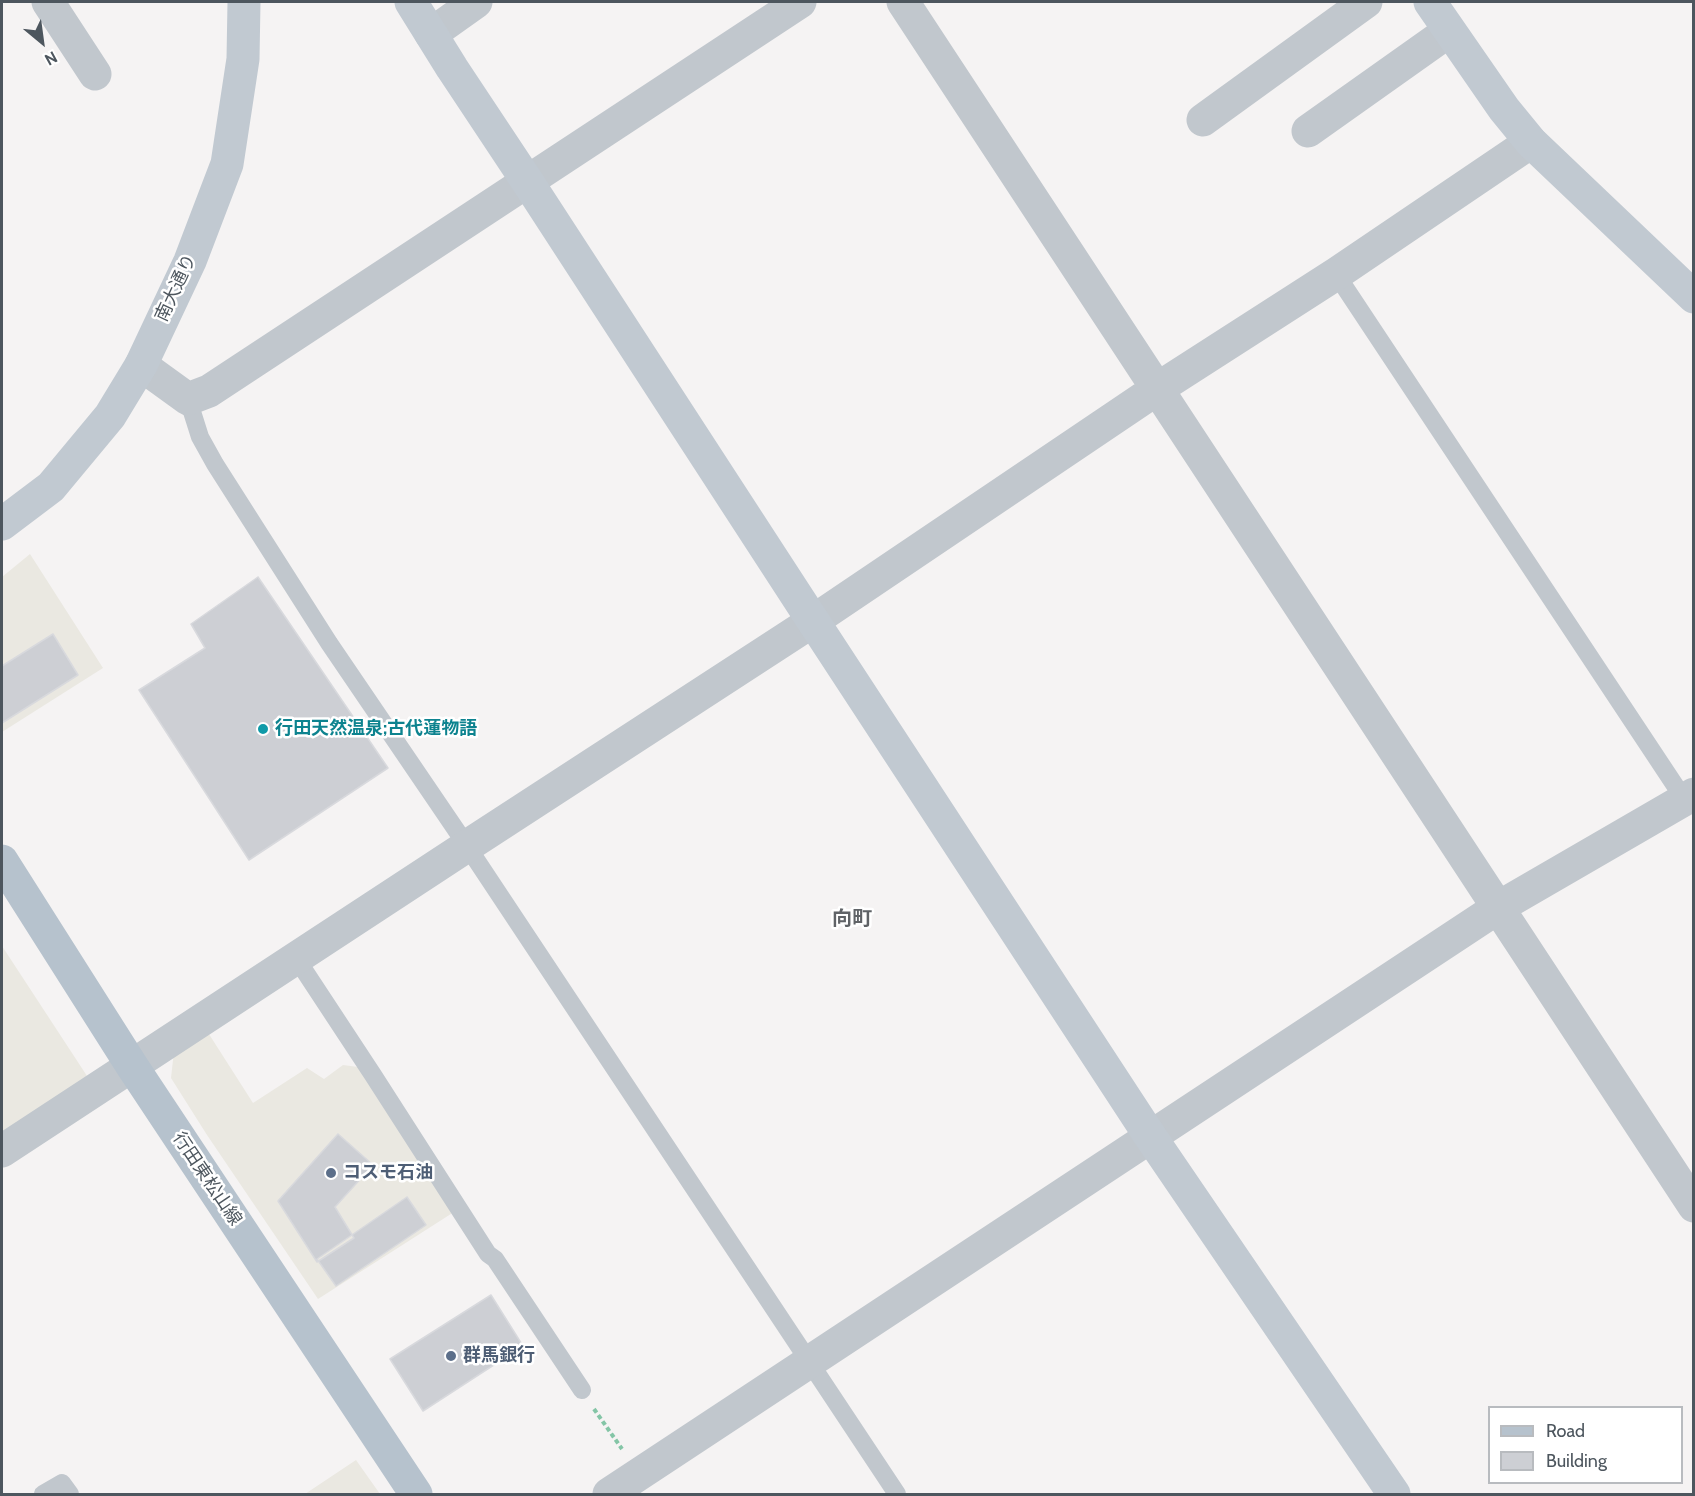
<!DOCTYPE html>
<html>
<head>
<meta charset="utf-8">
<style>
  body { margin:0 }
  #map { position:relative; width:1695px; height:1496px; overflow:hidden; background:#f5f3f3; font-family:Cabin,sans-serif }
  canvas { display:block }
  .frame { position:absolute; inset:0; border:3px solid #4d565e; pointer-events:none }
  .legend { position:absolute; left:1488px; top:1406px; width:195px; height:78px; box-sizing:border-box; background:#fff; border:2px solid #b8bbbf; margin:0; padding:8px 10px; list-style:none; font-size:18px; color:#4d565e }
  .legend li { display:flex; align-items:center; gap:12px; height:30px }
  .legend b { width:30px; border:2px solid #b8bbbf }
  .north { position:absolute; left:12px; top:12px; width:60px; height:60px; -webkit-text-stroke:4px #fff; paint-order:stroke; rotate:151deg; font-size:16px; font-weight:700; line-height:24px; text-align:center; color:#4d565e }
  .north::after { content:''; display:block; margin:auto; width:21px; height:27px; background:#4d565e; clip-path:polygon(50% 0,100% 100%,50% 72%,0 100%) }
</style>
</head>
<body>
<div id="map">
<canvas width="1695" height="1496"></canvas>
<div class="frame"></div>
<ul class="legend">
<li><b style="height:8px;background:#b6c2cd"></b>Road</li>
<li><b style="height:16px;background:#cdcfd4"></b>Building</li>
</ul>
<div class="north">N</div>
</div>
<script>
const ctx = document.querySelector('canvas').getContext('2d');
ctx.lineJoin = 'round';
function paint(path, color) {
  ctx.fillStyle = color;
  ctx.fill(path, 'evenodd');
}
function poly(rows) {
  const path = new Path2D();
  for (const r of rows) {
    path.moveTo(r[0], r[1]);
    for (let i = 2; i < r.length; i += 2) path.lineTo(r[i], r[i + 1]);
  }
  return path;
}
function trace(path, color, width, dash) {
  ctx.strokeStyle = color;
  ctx.lineWidth = width;
  ctx.lineCap = dash ? 'butt' : 'round';
  ctx.setLineDash(dash || []);
  ctx.stroke(path);
}
function label(font, color, halo, rows, align = 'center') {
  ctx.font = font + ' Cabin,"Noto Sans JP",sans-serif';
  ctx.lineWidth = 5;
  ctx.setLineDash([]);
  ctx.textBaseline = 'middle';
  ctx.strokeStyle = halo;
  ctx.fillStyle = color;
  for (const [text, x, y, turn = 0] of rows) {
    ctx.save();
    ctx.translate(x, y);
    ctx.rotate((+turn || 0) * Math.PI / 180);
    ctx.textAlign = isNaN(turn) ? turn : align;
    if (halo) ctx.strokeText(text, 0, 0);
    ctx.fillText(text, 0, 0);
    ctx.restore();
  }
}
paint(poly([
  [30,554,103,668,2,732,2,577],
  [2,946,89,1079,2,1137],
  [207,1031,253,1103,307,1068,324,1079,343,1065,358,1067,454,1212,318,1299,207,1135,171,1078,174,1051],
  [356,1460,380,1494,305,1494]
]), '#eae8e1');
const building = poly([
  [258,577,388,768,249,860,139,690,205,648,191,624,258,577],
  [53,634,78,675,2,723,2,666,53,634],
  [338,1134,373,1165,335,1207,354,1238,317,1262,278,1201,338,1134],
  [407,1197,426,1225,336,1286,317,1259,407,1197],
  [491,1295,523,1346,423,1411,390,1359,491,1295]
]);
paint(building, '#cdcfd4');
trace(building, '#d8d9dd', 1.5);
trace(poly([
  [594,1409,622,1449]
]), '#84c5a6', 4, [4.5, 3]);
trace(poly([
  [1336,274,1688,805],
  [188,399,200,437,215,464,329,643,467,846,897,1494],
  [296,958,373,1075,488,1254,495,1259,582,1390],
  [43,1494,62,1483,70,1494]
]), '#c1c7cd', 18);
trace(poly([
  [48,2,95,74],
  [903,2,1694,1206],
  [431,34,476,2],
  [1203,120,1366,2],
  [1308,131,1449,31],
  [141,365,188,399,209,391,800,2],
  [2,1151,467,846,813,621,1157,389,1336,274,1531,142],
  [609,1494,1499,907,1694,794]
]), '#c1c7cd', 33);
trace(poly([
  [411,2,452,68,527,181,813,621,1150,1136,1394,1494],
  [1430,2,1504,109,1531,142,1694,297],
  [2,524,51,487,110,416,141,365,190,261,227,164,243,59,244,2]
]), '#c1c9d1', 33);
trace(poly([
  [2,861,132,1066,416,1494]
]), '#b6c2cd', 33);
for (const [x, y, r, color] of [
  [263,729,6,"#0f9aa8"],
  [331,1173,6,"#5c6f8a"],
  [451,1356,6,"#5c6f8a"]
]) {
  const dot = new Path2D();
  dot.arc(x, y, r, 0, 2 * Math.PI);
  ctx.fillStyle = color;
  ctx.fill(dot);
  trace(dot, '#fff', 2);
}
label('18px', '#4d565e', '#fff', [
  ["南大通り",176,288,-65],
  ["行田東松山線",207,1179,56]
]);
label('bold 18px', '#0d838f', '#fff', [
  ["行田天然温泉;古代蓮物語",275,729]
], 'left');
label('bold 18px', '#4e5e75', '#fff', [
  ["コスモ石油",343,1173],
  ["群馬銀行",463,1356]
], 'left');
label('bold 20px', '#606367', '#fff', [
  ["向町",852,919]
]);
</script>
</body>
</html>
